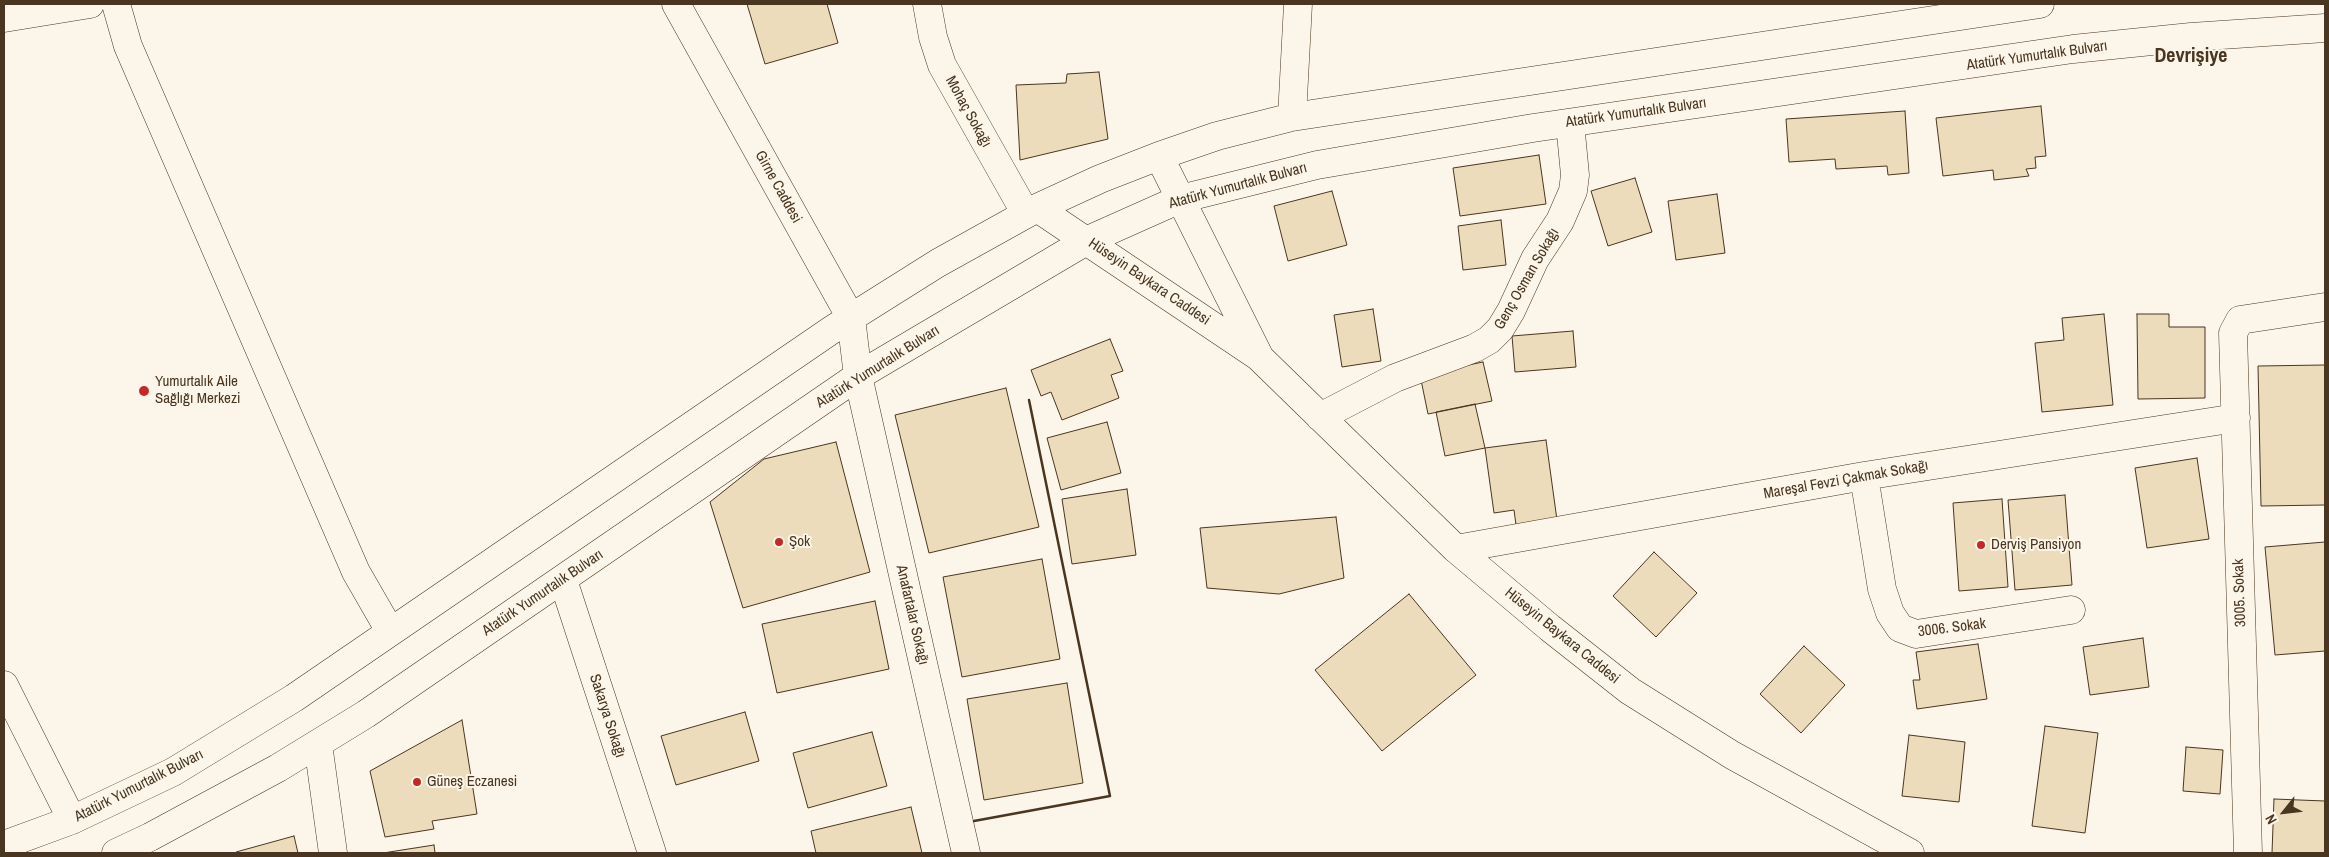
<!DOCTYPE html>
<html>
<head>
<meta charset="utf-8">
<style>
  body { margin:0 }
  #map { position:relative; width:2329px; height:857px; overflow:hidden; background:#fbf6e9; font-family:"Archivo Narrow",sans-serif }
  canvas { display:block }
  .frame { position:absolute; inset:0; border:5px solid #4a3520; pointer-events:none }
  .north { position:absolute; left:2259px; top:787px; width:50px; height:50px; -webkit-text-stroke:4px #fbf6e9; paint-order:stroke; rotate:241deg; font-size:14px; font-weight:700; line-height:20px; text-align:center; color:#4a3520 }
  .north::after { content:''; display:block; margin:auto; width:18px; height:22px; background:#4a3520; clip-path:polygon(50% 0,100% 100%,50% 72%,0 100%) }
</style>
</head>
<body>
<div id="map">
<canvas width="2329" height="857"></canvas>
<div class="frame"></div>
<div class="north">N</div>
</div>
<script>
const ctx = document.querySelector('canvas').getContext('2d');
ctx.lineJoin = 'round';
function paint(path, color) {
  ctx.fillStyle = color;
  ctx.fill(path, 'evenodd');
}
function poly(rows) {
  const path = new Path2D();
  for (const r of rows) {
    path.moveTo(r[0], r[1]);
    for (let i = 2; i < r.length; i += 2) path.lineTo(r[i], r[i + 1]);
  }
  return path;
}
function trace(path, color, width, dash) {
  ctx.strokeStyle = color;
  ctx.lineWidth = width;
  ctx.lineCap = dash ? 'butt' : 'round';
  ctx.setLineDash(dash || []);
  ctx.stroke(path);
}
function label(font, color, halo, rows, align = 'center') {
  ctx.font = font + ' "Archivo Narrow",sans-serif';
  ctx.lineWidth = 4;
  ctx.setLineDash([]);
  ctx.textBaseline = 'middle';
  ctx.strokeStyle = halo;
  ctx.fillStyle = color;
  for (const [text, x, y, turn = 0] of rows) {
    ctx.save();
    ctx.translate(x, y);
    ctx.rotate((+turn || 0) * Math.PI / 180);
    ctx.textAlign = isNaN(turn) ? turn : align;
    if (halo) ctx.strokeText(text, 0, 0);
    ctx.fillText(text, 0, 0);
    ctx.restore();
  }
}
const building = poly([
  [747,4,827,4,838,43,765,64,747,4],
  [1099,72,1108,139,1020,160,1016,85,1066,83,1067,74,1099,72],
  [2041,106,2046,156,2035,157,2036,168,2026,169,2029,176,1994,180,1993,170,1943,176,1936,118,2041,106],
  [1905,111,1909,173,1888,175,1887,166,1836,169,1835,159,1789,162,1786,119,1905,111],
  [1539,155,1546,204,1460,216,1453,168,1539,155],
  [1635,178,1652,232,1608,246,1591,191,1635,178],
  [1332,191,1347,245,1288,261,1274,206,1332,191],
  [1717,194,1725,253,1676,260,1668,201,1717,194],
  [1501,220,1506,265,1463,270,1458,226,1501,220],
  [1373,309,1381,361,1342,367,1334,315,1373,309],
  [2104,314,2113,405,2042,412,2035,343,2064,340,2062,318,2104,314],
  [2137,314,2169,314,2169,327,2205,327,2205,398,2138,399,2137,314],
  [1573,331,1576,367,1515,372,1512,336,1573,331],
  [1110,339,1123,371,1111,375,1119,398,1062,420,1051,392,1041,396,1031,370,1110,339],
  [1483,362,1492,401,1428,414,1420,375,1483,362],
  [2325,365,2325,505,2261,506,2258,366,2325,365],
  [1006,388,1039,527,929,553,895,415,1006,388],
  [1475,404,1485,448,1445,456,1436,412,1475,404],
  [1107,422,1121,473,1061,490,1047,438,1107,422],
  [1546,440,1557,520,1516,525,1514,510,1494,513,1485,448,1546,440],
  [836,442,870,572,743,608,710,502,764,459,836,442],
  [2197,458,2209,539,2147,548,2135,468,2197,458],
  [1127,489,1136,555,1072,564,1062,499,1127,489],
  [2065,495,2072,585,2015,590,2008,500,2065,495],
  [2002,499,2008,587,1959,591,1953,503,2002,499],
  [1336,517,1344,578,1279,594,1207,588,1200,528,1336,517],
  [2325,542,2325,651,2275,655,2265,547,2325,542],
  [1654,552,1697,593,1656,637,1613,596,1654,552],
  [1042,559,1060,659,962,677,943,577,1042,559],
  [1409,594,1476,675,1382,751,1315,670,1409,594],
  [875,601,889,669,777,693,762,624,875,601],
  [2143,638,2149,687,2090,695,2083,647,2143,638],
  [1978,644,1987,699,1917,709,1913,680,1920,680,1916,652,1978,644],
  [1804,646,1845,685,1801,733,1760,694,1804,646],
  [1067,683,1083,783,984,800,967,699,1067,683],
  [745,712,759,761,676,785,661,736,745,712],
  [462,720,477,814,432,821,434,829,385,837,370,771,462,720],
  [2045,726,2098,733,2085,833,2032,826,2045,726],
  [872,732,887,786,808,808,793,753,872,732],
  [1909,735,1965,742,1959,802,1902,796,1909,735],
  [2186,747,2223,750,2220,794,2183,791,2186,747],
  [2274,799,2325,801,2325,853,2272,853,2274,799],
  [911,807,922,853,816,853,811,831,911,807],
  [294,836,298,853,237,853,236,852,294,836],
  [434,845,435,853,383,853,434,845]
]);
paint(building, '#ecdcbc');
trace(building, '#4a3520', 1);
const minor = poly([
  [116,4,128,46,356,572,390,631],
  [676,4,851,318,858,376,966,853],
  [927,4,933,37,942,65,1026,214],
  [4,18,90,4],
  [1292,117,1298,4],
  [1159,156,1259,356],
  [1037,208,1259,357,1456,549,1550,628,1630,691,1732,755,1910,853],
  [1320,417,1395,378,1475,348,1489,340,1500,329,1511,311,1535,259,1560,221,1573,191,1575,175,1570,123],
  [1864,476,1882,589,1890,613,1900,628,1916,634,2071,610],
  [1456,549,1864,476,2236,418],
  [563,580,652,853],
  [4,685,72,820],
  [318,744,333,853],
  [4,845,72,820,173,772,294,698,833,329,938,263,1037,208,1100,179,1159,156,1217,136,1292,117,2040,4],
  [116,853,150,837,278,768,366,714,858,376,1088,240,1180,199,1317,165,1533,128,2073,49,2191,37,2325,28],
  [2248,853,2233,333,2240,320,2325,307]
]);
trace(minor, '#4a3520', 29);
trace(minor, '#fbf6e9', 28);
trace(poly([
  [974,821,1110,796,1029,400]
]), '#4a3520', 2.5);
for (const [x, y, r, color] of [
  [144,391,6,"#c62828"],
  [779,542,5,"#c62828"],
  [1981,545,5,"#c62828"],
  [417,782,5,"#c62828"]
]) {
  const dot = new Path2D();
  dot.arc(x, y, r, 0, 2 * Math.PI);
  ctx.fillStyle = color;
  ctx.fill(dot);
  trace(dot, '#fbf6e9', 2);
}
label('15px', '#4a3520', '#fbf6e9', [
  ["Atatürk Yumurtalık Bulvarı",2037,56,-8],
  ["Mohaç Sokağı",968,112,61],
  ["Atatürk Yumurtalık Bulvarı",1636,113,-8],
  ["Atatürk Yumurtalık Bulvarı",1238,186,-15],
  ["Girne Caddesi",778,187,61],
  ["Genç Osman Sokağı",1527,279,-60],
  ["Hüseyin Baykara Caddesi",1149,282,34],
  ["Atatürk Yumurtalık Bulvarı",878,367,-32],
  ["Mareşal Fevzi Çakmak Sokağı",1846,480,-10],
  ["Atatürk Yumurtalık Bulvarı",543,593,-34],
  ["3005. Sokak",2240,593,-92],
  ["Anafartalar Sokağı",912,615,77],
  ["3006. Sokak",1952,628,-7],
  ["Hüseyin Baykara Caddesi",1562,636,39],
  ["Sakarya Sokağı",607,716,72],
  ["Atatürk Yumurtalık Bulvarı",139,786,-27]
]);
label('15px', '#4a3520', '#fbf6e9', [
  ["Yumurtalık Aile",155,382],
  ["Sağlığı Merkezi",155,399],
  ["Şok",789,542],
  ["Derviş Pansiyon",1991,545],
  ["Güneş Eczanesi",427,782]
], 'left');
label('bold 20px', '#4a3520', '#fbf6e9', [
  ["Devrişiye",2191,57]
]);
</script>
</body>
</html>
